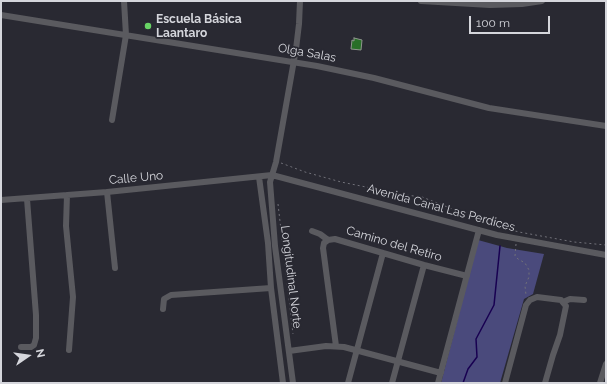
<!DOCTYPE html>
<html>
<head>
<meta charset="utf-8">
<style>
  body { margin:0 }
  #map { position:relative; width:607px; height:384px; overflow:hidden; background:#292932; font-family:Raleway,sans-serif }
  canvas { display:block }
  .frame { position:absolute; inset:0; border:2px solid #d5d6dc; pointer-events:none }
  .north { position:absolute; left:8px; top:336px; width:40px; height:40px; -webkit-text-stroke:3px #292932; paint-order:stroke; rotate:77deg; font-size:11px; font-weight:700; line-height:16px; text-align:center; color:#d5d6dc }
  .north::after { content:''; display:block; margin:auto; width:14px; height:18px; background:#d5d6dc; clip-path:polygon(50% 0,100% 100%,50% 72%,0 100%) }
  .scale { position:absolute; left:469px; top:16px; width:81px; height:18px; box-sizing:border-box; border:2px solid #d5d6dc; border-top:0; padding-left:5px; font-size:12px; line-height:14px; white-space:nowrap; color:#d5d6dc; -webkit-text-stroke:3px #292932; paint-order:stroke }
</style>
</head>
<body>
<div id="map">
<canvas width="607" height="384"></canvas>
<div class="frame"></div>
<div class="north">N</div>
<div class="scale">100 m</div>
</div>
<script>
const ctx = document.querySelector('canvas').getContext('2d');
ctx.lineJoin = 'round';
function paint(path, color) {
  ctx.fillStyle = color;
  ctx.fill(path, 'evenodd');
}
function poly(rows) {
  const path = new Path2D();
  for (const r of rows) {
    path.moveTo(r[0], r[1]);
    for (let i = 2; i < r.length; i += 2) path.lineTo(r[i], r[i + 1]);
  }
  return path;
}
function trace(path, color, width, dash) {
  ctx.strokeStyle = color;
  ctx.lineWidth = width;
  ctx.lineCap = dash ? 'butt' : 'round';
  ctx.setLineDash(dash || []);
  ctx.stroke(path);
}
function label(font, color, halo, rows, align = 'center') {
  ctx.font = font + ' Raleway,sans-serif';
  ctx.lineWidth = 3.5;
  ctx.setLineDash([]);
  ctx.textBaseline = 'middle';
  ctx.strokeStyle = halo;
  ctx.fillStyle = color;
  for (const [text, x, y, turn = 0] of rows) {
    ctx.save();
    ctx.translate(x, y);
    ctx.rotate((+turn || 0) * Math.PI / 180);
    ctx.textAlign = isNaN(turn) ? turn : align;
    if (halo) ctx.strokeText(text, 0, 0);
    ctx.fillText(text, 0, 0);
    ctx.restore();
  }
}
paint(poly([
  [478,240,507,248,544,254,533,294,524,299,500,383,441,383]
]), '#4a4a7c');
trace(poly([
  [463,383,468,369,477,357,476,339,494,305,500,246]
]), '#180051', 1.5);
const building = poly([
  [354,38,362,40,361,50,351,49,352,40,354,41,354,38]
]);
paint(building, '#286f28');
trace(building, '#8f978e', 1);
trace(poly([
  [281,163,305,172,341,182,406,195,422,197,496,226,519,232,574,242,606,245],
  [278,204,293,334],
  [516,244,515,256,518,259,525,263,529,270,529,277,525,286,526,295]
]), '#717179', 1, [2, 3]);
trace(poly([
  [421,1,490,5,522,4,542,1],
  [1,15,317,66,374,78,489,108,606,126],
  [112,120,126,35,124,1],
  [259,177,268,243,271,288,283,383],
  [107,192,115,268],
  [67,195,66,226,73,297,69,350],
  [1,200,107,192,272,175,497,235,606,255],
  [312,231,320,234,328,240],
  [563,302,570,299,584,300],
  [163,309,164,299,171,295,271,288],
  [336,346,323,248,324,243,328,240,335,239,424,265,467,276],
  [21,347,31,347,34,345,36,338,36,315,27,199],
  [289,351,326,346,344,347,441,373],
  [293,383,275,246,270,182,276,162,296,49,299,24,300,1],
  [348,383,383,253],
  [392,383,424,265],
  [438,383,479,230],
  [505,383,526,305,530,300,537,297,561,300,566,306,560,335,553,355,545,383],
  [600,383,606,364]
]), '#5a5a5f', 6);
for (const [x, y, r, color] of [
  [148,26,4,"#68d465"]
]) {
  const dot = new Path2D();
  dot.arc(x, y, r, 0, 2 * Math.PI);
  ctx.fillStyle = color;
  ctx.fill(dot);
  trace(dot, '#292932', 1.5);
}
label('bold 12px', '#d5d6dc', '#292932', [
  ["Escuela Básica",156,19],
  ["Laantaro",156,33]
], 'left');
label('12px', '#d5d6dc', '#292932', [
  ["Olga Salas",307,53,10],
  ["Calle Uno",136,178,-5],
  ["Avenida Canal Las Perdices",441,208,15],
  ["Camino del Retiro",394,244,16],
  ["Longitudinal Norte",291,277,83]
]);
</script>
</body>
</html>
